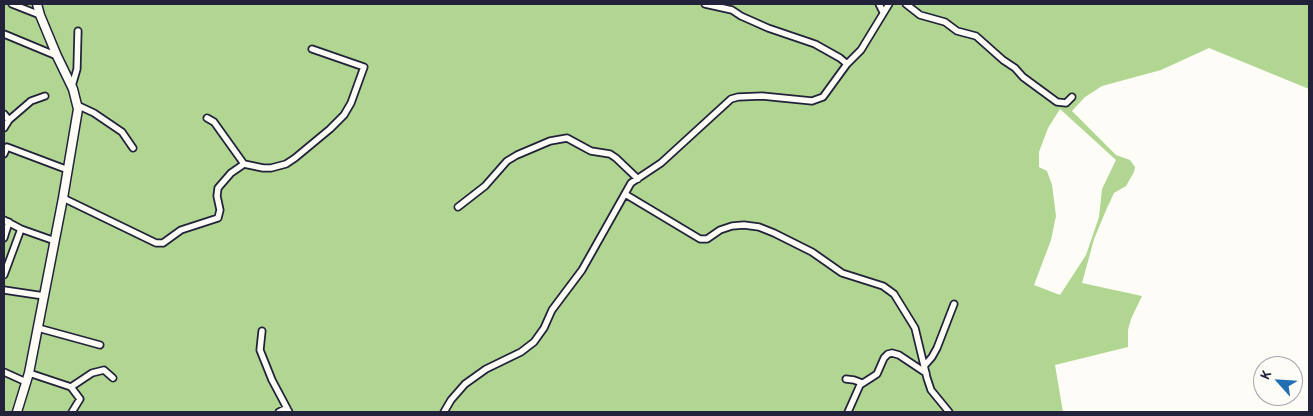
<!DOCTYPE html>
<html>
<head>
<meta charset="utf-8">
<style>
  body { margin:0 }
  #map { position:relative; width:1313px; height:416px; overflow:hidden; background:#fdfcf7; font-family:"Patrick Hand",sans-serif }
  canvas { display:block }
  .frame { position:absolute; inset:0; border:5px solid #22223b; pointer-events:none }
  .north { position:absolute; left:1253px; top:356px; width:50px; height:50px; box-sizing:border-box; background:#fdfcf7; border:1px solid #a5a5ac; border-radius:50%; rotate:296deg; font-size:14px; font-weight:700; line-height:20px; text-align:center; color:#22223b }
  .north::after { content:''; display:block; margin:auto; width:18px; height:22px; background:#1f6fb2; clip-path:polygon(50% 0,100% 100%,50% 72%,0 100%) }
</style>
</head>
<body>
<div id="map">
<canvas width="1313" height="416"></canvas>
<div class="frame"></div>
<div class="north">K</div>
</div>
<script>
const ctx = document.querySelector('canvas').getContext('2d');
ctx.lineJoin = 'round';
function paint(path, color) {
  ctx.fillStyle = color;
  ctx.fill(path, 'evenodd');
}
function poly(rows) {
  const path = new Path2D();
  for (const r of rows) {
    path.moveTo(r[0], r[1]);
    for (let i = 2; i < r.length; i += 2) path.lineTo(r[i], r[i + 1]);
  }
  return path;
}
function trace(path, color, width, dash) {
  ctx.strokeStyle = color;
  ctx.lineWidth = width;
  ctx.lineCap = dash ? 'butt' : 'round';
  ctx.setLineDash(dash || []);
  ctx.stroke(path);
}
paint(poly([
  [4,4,1309,4,1309,89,1209,48,1161,70,1102,86,1085,97,1072,111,1116,155,1130,160,1135,167,1134,172,1126,186,1114,193,1107,208,1094,239,1082,283,1142,296,1131,319,1128,330,1128,347,1055,365,1063,412,4,412],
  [1060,109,1116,160,1102,189,1099,217,1086,255,1060,295,1034,285,1051,240,1056,216,1052,185,1047,171,1039,167,1039,152,1048,128]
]), '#b1d691');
const street = poly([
  [12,4,40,15],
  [705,4,732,10,741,16,768,28,815,44,840,58,847,64],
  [879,4,883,12],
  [906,4,920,15,945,22,957,31,976,36,1003,60,1015,68,1023,77,1057,102,1066,103,1072,97],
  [4,34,57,56],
  [72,86,77,69,78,31],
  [77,105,94,113,122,132,133,148],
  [4,114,9,120],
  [207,118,214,122,244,164,263,168,271,168,286,164,295,158,330,129,344,115,351,103,364,67,312,49],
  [4,128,9,120,31,101,45,96],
  [4,154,7,147,68,170],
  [625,194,700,239,707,239,720,230,732,226,744,225,759,227,774,233,812,252,842,273,883,286,894,294,915,328,927,378,931,390,949,412],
  [63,198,156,243,163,243,181,230,218,218,220,210,217,196,218,188,231,173,244,164],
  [458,207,485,186,507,161,517,155,550,141,567,138,591,151,610,154,616,158,638,179],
  [4,220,21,229,55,241],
  [4,238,9,222],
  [4,275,21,229],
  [4,290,44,296],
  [38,328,100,345],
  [262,331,260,350,272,380,289,412],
  [925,365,932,357,937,348,954,304],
  [4,372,26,382],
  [29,373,71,387,80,399,72,412],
  [846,379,854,380,862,383],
  [71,387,92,373,104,370,113,378],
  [279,412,287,408],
  [444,412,451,400,465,384,486,369,521,352,534,342,544,328,552,310,582,270,631,183,661,163,731,99,738,97,762,96,812,101,823,97,847,64,861,50,889,4],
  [848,412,860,385,877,374,884,358,888,354,892,353,899,355,926,373]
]);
const secondary = poly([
  [17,412,29,373,63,198,78,109,73,89,57,56,40,15,37,4]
]);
trace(street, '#22223b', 9);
trace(secondary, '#22223b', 11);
trace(street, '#fdfcf7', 5.5);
trace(secondary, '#fdfcf7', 8);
</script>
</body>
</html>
